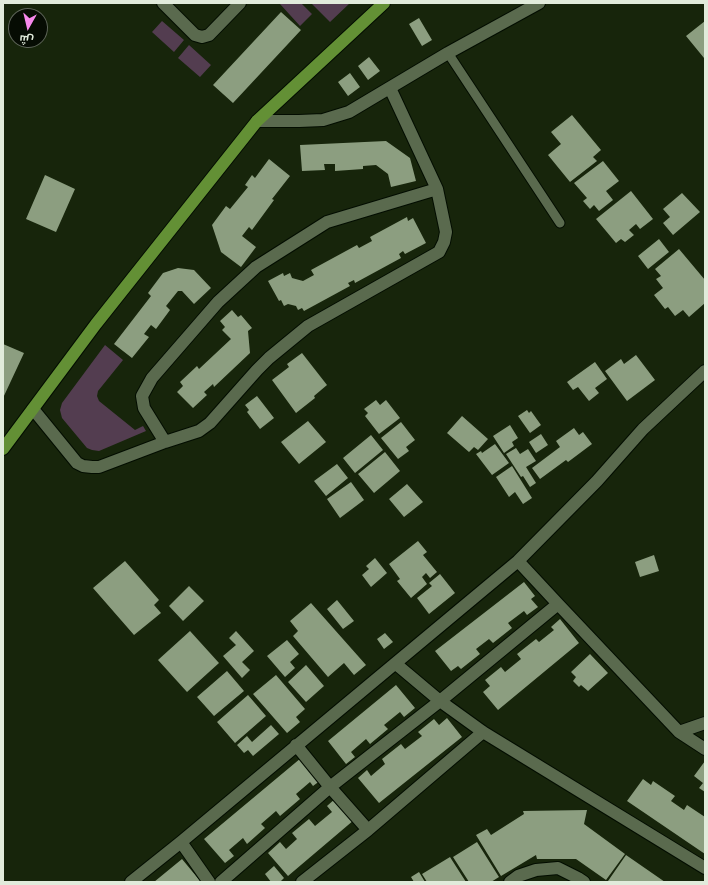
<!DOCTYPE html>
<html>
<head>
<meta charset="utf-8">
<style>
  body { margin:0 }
  #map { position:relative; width:708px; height:885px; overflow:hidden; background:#17250b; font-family:Figtree,Cairo,sans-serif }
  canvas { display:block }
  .frame { position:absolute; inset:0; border:4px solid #e1ebdb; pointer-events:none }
  .north { position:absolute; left:8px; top:8px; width:40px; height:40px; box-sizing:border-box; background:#060c03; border:1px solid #5e6559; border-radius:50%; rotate:188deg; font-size:11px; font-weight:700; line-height:16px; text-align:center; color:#e1ebdb }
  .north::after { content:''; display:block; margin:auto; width:14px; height:18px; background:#f788ec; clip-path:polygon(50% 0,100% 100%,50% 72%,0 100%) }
</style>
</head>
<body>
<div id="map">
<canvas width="708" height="885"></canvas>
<div class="frame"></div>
<div class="north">ش</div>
</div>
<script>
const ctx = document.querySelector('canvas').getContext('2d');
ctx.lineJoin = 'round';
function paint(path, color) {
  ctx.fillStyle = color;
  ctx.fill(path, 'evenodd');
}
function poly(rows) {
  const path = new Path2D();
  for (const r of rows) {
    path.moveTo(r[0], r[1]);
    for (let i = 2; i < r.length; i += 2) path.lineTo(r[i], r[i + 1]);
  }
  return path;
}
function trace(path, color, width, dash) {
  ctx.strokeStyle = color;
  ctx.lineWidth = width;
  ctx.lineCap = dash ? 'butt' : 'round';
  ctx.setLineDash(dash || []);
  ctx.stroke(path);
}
paint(poly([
  [281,3,301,3,312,14,300,26,280,4],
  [311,3,350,3,330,22],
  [162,21,184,40,174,52,152,32],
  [189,45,211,65,200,77,178,58],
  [105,345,123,360,98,391,97,396,99,401,135,430,143,426,146,431,99,451,92,450,87,448,62,418,60,410,62,403]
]), '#533d50');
paint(poly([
  [281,12,301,30,233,103,213,85],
  [419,18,432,40,422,46,409,24],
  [705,21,705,57,704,58,686,36],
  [369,57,380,71,368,80,358,66],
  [350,73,360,87,348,96,338,82],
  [572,115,601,150,593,157,597,161,570,182,548,155,561,144,551,132],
  [386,141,410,158,416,181,391,187,388,174,376,165,363,166,363,169,335,171,335,164,324,164,325,170,302,171,300,145],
  [269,159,290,176,272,199,274,200,252,230,249,227,242,236,256,247,241,267,221,252,212,225,226,206,230,209,248,187,245,185,252,175,255,178],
  [603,161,619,181,606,191,613,200,599,211,594,205,590,209,583,201,587,198,574,183],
  [45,175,75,189,56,232,26,219],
  [631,191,653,219,640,229,636,224,629,230,634,235,625,242,621,239,616,243,596,219],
  [682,193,700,212,673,235,663,223,670,217,663,209],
  [407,217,408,221,413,218,426,243,405,254,403,251,399,254,401,258,355,283,354,280,348,283,350,286,304,311,302,308,298,310,296,306,288,304,284,306,281,300,279,301,268,281,283,273,284,276,290,273,292,278,303,281,314,275,311,270,357,245,359,248,372,241,370,237],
  [659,239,669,252,648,269,638,256],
  [679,249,705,280,705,303,689,317,683,310,675,316,668,307,665,309,654,295,663,288,656,279,661,276,655,269],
  [178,268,194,270,211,288,194,304,182,291,178,291,166,306,170,310,156,329,151,325,144,334,149,337,132,358,114,344,151,296,148,293,163,273],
  [232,310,238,317,241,315,252,328,248,331,250,353,214,387,213,384,204,392,207,395,193,408,177,392,183,386,180,382,197,366,199,369,231,339,222,330,225,327,220,321],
  [3,344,24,353,3,398],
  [302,353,327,385,314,396,315,398,296,413,272,380,289,367,287,364],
  [636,355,655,380,627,401,605,371,621,359,624,364],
  [595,362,607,379,595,388,599,393,589,401,578,387,573,390,567,382],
  [257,396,274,418,260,429,247,412,249,410,245,405],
  [376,400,380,405,386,400,400,418,379,434,365,416,368,413,364,409],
  [527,410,529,413,531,411,541,425,530,433,518,416],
  [462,416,488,439,478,450,474,447,469,452,447,433],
  [308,421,326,442,299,464,281,442],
  [401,422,415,440,406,447,409,451,398,459,381,438],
  [510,425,518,438,512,442,514,446,504,453,493,436],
  [574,428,579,435,583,432,592,444,568,462,566,460,540,479,532,468,560,447,556,441],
  [541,434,548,445,536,453,529,442],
  [371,435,383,450,355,473,343,458],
  [495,444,509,463,492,475,476,454,481,451,482,453],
  [516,448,520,454,528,449,536,461,526,467,536,483,530,487,523,476,521,477,506,454],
  [385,452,400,471,374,493,358,474],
  [337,464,348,478,326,496,314,481],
  [512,466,532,498,523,504,515,492,509,497,496,477],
  [351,482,364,500,340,518,327,499],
  [407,484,423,502,404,517,389,499],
  [418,541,427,552,423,555,437,572,430,578,426,573,422,577,427,584,411,598,397,581,400,579,389,564],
  [654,555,659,571,640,577,635,562],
  [375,558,387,573,371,587,362,575,369,569,366,566],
  [125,561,159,600,154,605,161,613,134,635,93,588],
  [440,574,455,593,429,614,417,598,432,586,429,583],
  [524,582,535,596,531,599,538,607,527,615,524,611,508,623,512,628,493,643,489,639,476,649,480,654,461,669,458,666,451,671,435,651],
  [189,586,204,601,183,621,169,606],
  [337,600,354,621,343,629,327,609],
  [311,603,366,665,354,675,344,663,328,677,293,636,298,631,290,621],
  [560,619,579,643,498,710,483,692,490,686,485,680,501,667,505,672,521,659,517,654,536,639,539,642,554,630,551,627],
  [190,631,219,663,187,692,158,660],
  [236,631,254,651,242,662,250,670,242,678,223,656,236,645,229,638],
  [385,633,393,642,384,649,377,639],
  [287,640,299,654,290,662,295,668,285,677,267,656],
  [590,654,608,673,588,691,581,685,579,687,573,681,576,677,571,672],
  [306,665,324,686,306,702,288,682],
  [227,671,244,691,214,716,197,697],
  [276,675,305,709,296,717,300,722,287,733,253,694],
  [396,685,415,708,404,717,400,712,384,725,388,729,370,744,366,739,351,752,355,757,346,764,328,741],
  [248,695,266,716,235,743,217,722],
  [447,718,462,737,379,803,358,778,367,770,371,776,385,764,382,759,401,744,405,749,422,736,418,732,434,719,439,725],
  [271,725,279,734,253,756,248,750,244,753,237,745,247,736,252,742],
  [301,758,321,780,313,786,310,782,296,794,300,799,280,816,276,811,261,824,265,828,247,844,243,838,229,850,234,856,225,863,204,839],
  [705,761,705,792,699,788,703,783,694,776],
  [643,779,651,785,653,781,675,796,671,801,684,810,687,805,705,817,705,854,627,801],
  [336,798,354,820,288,876,268,853,280,842,286,849,297,839,292,833,309,819,315,826,332,812,327,806],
  [587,810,584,824,625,854,606,880,576,859,537,859,536,855,501,876,476,835,487,829,491,835,524,814,523,811],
  [477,842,499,877,491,882,469,882,453,857],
  [626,855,665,882,610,882,608,881],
  [450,857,466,882,427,882,422,874],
  [182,859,201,882,154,882],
  [274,866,284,878,280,882,271,882,265,874],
  [419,872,425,882,414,882,411,877]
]), '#8c9e80');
const lane = poly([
  [448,53,560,223]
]);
const street = poly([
  [163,3,195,35,202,37,209,35,240,3],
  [257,121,299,121,323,120,349,112,448,53,539,3],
  [33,409,77,463,83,466,92,467,99,467,165,442,199,431,210,423,257,370,269,358,308,326,439,252,444,242,446,232,437,189,390,88],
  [165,442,144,408,142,396,152,378,218,302,256,267,327,222,437,189],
  [518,561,558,604,679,732,705,749],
  [396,664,440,701,483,732,705,868],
  [679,732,705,723],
  [296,745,330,787,368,830],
  [181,842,209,882],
  [131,882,181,842,518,561,597,481,643,429,705,371],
  [221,882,330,787,440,701,558,604],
  [302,882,368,830,483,732],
  [510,882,518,876,536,870,558,868,578,878,584,882]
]);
const primary = poly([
  [3,449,96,324,257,121,384,3]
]);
trace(lane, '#030d00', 11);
trace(street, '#030d00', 14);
trace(primary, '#030d00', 14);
trace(lane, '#5a6a4e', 9);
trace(street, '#5a6a4e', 12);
trace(primary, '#639035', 12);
</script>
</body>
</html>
